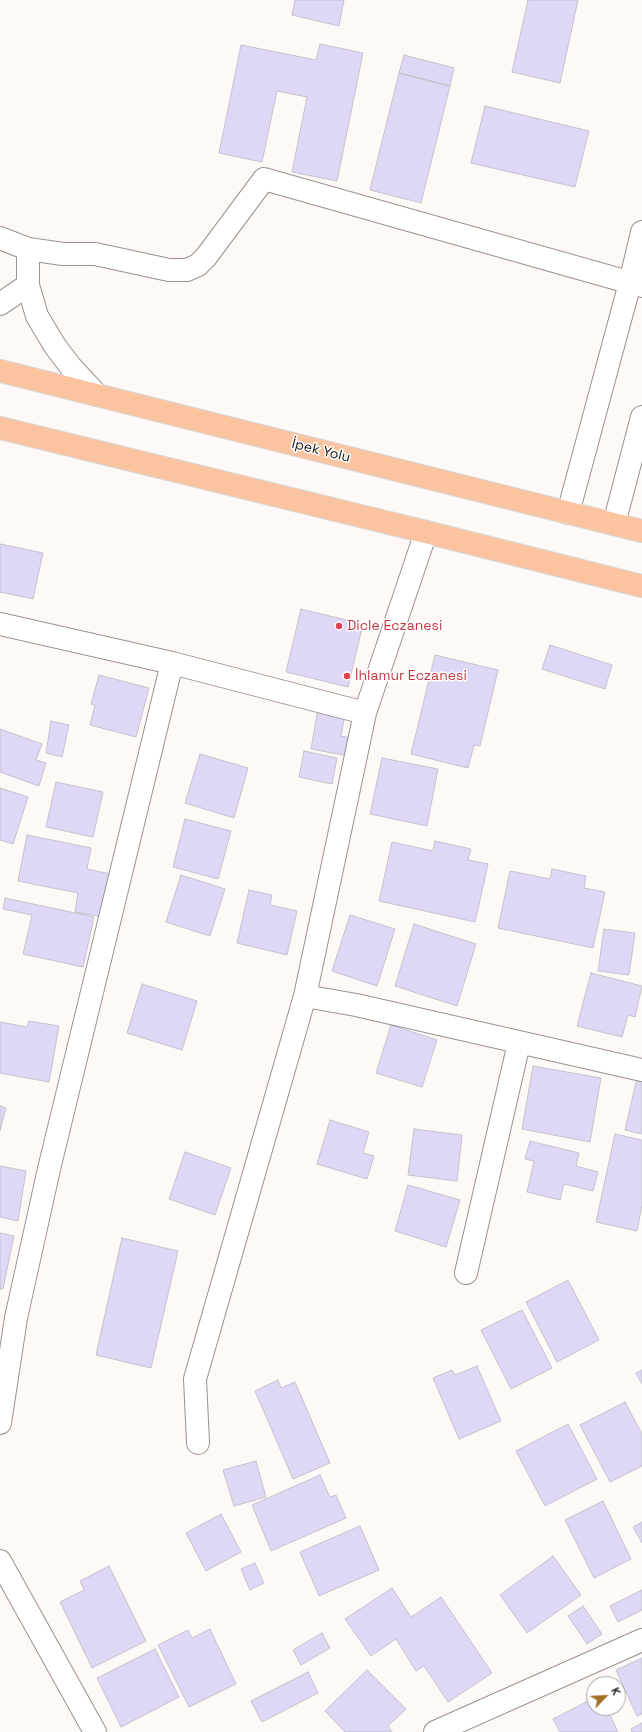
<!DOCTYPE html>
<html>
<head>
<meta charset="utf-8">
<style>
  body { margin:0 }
  #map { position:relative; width:642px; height:1732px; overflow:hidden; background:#fef9f7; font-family:"Space Grotesk",sans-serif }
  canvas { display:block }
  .north { position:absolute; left:586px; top:1676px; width:40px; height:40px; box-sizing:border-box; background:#fff; border:1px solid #a5a3a2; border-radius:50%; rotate:65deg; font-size:11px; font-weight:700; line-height:16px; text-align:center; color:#1d1917 }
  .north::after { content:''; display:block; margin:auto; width:14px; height:18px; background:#a26f25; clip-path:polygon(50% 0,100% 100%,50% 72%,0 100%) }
</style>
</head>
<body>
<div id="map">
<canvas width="642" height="1732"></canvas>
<div class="north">K</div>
</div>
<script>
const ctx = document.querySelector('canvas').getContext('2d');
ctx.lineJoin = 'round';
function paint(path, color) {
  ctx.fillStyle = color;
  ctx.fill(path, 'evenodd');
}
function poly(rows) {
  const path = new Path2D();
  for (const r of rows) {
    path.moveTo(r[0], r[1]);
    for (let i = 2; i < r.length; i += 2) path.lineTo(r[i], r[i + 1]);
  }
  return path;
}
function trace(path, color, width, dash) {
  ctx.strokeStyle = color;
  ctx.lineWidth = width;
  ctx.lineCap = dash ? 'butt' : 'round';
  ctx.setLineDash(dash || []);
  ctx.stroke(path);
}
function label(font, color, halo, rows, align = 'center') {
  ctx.font = font + ' "Space Grotesk",sans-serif';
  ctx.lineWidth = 3;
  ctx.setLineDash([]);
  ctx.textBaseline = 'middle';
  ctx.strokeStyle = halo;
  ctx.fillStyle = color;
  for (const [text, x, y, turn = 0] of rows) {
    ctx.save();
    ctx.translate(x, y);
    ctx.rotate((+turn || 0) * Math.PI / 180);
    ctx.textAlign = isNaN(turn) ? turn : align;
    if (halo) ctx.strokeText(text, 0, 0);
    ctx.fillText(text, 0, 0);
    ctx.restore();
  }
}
const building = poly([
  [295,0,344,0,339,26,292,15,295,0],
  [528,0,578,0,560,83,512,72,528,0],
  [320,44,363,53,337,181,292,172,307,97,277,91,262,162,219,153,241,45,316,60,320,44],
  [404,55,454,68,450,86,399,73,404,55],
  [399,73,450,86,421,203,370,190,399,73],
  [485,106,589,131,575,187,471,163,485,106],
  [0,544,43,553,33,599,0,592,0,544],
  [301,609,363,624,348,687,286,672,301,609],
  [550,645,612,665,605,689,542,669,550,645],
  [435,655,498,670,480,746,474,745,468,768,411,754,435,655],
  [99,675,149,688,136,737,90,725,95,705,91,704,99,675],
  [318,709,345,715,341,736,352,738,348,756,311,749,318,709],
  [51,721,69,725,62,757,46,753,51,721],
  [0,729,42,744,36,760,46,763,39,786,0,772,0,729],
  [304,751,337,758,332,784,299,777,304,751],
  [200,754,248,768,234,818,185,803,200,754],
  [382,758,438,769,427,826,370,814,382,758],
  [56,782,103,792,93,837,46,827,56,782],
  [0,788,28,797,13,844,0,840,0,788],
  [185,819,231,831,218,879,173,867,185,819],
  [27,835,91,848,87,869,116,875,108,918,75,912,78,893,18,881,27,835],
  [435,841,471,849,468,860,488,864,475,922,379,901,392,842,433,851,435,841],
  [552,869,586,876,584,888,605,892,593,948,498,928,510,871,550,879,552,869],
  [181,875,225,889,210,936,166,922,181,875],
  [249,890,272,895,270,905,297,911,287,955,237,943,249,890],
  [5,898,94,917,83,967,23,954,32,915,3,909,5,898],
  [350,915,395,929,377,986,332,971,350,915],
  [414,924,476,944,457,1006,395,986,414,924],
  [604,929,635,933,629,975,598,971,604,929],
  [591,973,642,986,635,1017,628,1015,622,1037,577,1026,591,973],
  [142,984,197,1001,182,1050,127,1033,142,984],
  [29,1021,59,1026,49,1082,0,1073,0,1022,27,1027,29,1021],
  [391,1025,437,1040,422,1087,376,1073,391,1025],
  [533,1066,601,1078,590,1142,522,1129,533,1066],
  [637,1078,642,1079,642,1134,625,1130,637,1078],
  [0,1106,6,1108,0,1131,0,1106],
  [330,1120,369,1132,363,1153,374,1156,367,1179,317,1164,330,1120],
  [414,1129,462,1135,457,1181,408,1175,414,1129],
  [615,1134,642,1140,642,1205,637,1231,596,1222,615,1134],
  [530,1141,579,1153,576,1166,598,1172,593,1191,564,1184,560,1200,527,1192,534,1161,525,1159,530,1141],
  [185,1152,231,1168,215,1215,169,1199,185,1152],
  [0,1166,26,1171,18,1221,0,1217,0,1166],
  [408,1185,460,1200,446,1247,395,1231,408,1185],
  [0,1233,14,1236,3,1289,0,1289,0,1233],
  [122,1238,178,1251,151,1368,96,1355,122,1238],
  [568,1280,599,1340,557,1362,526,1302,568,1280],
  [522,1310,552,1368,511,1389,481,1330,522,1310],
  [477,1366,501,1421,459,1439,433,1378,452,1370,455,1375,477,1366],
  [642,1370,642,1384,636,1373,642,1370],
  [278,1380,281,1388,295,1382,330,1463,293,1479,255,1391,278,1380],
  [625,1402,642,1434,642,1466,610,1482,580,1425,625,1402],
  [568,1424,597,1479,545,1506,516,1451,568,1424],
  [256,1461,266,1497,234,1506,223,1470,256,1461],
  [320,1475,330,1497,336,1495,346,1518,271,1551,252,1505,320,1475],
  [603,1501,631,1559,594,1578,565,1520,603,1501],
  [221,1514,241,1552,206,1571,186,1533,221,1514],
  [642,1522,642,1543,633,1527,642,1522],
  [360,1526,379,1570,319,1596,300,1552,360,1526],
  [553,1556,581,1595,527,1633,500,1595,553,1556],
  [255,1563,264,1583,250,1590,241,1569,255,1563],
  [109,1566,146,1641,92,1668,60,1602,84,1590,80,1581,109,1566],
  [392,1588,411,1617,441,1597,492,1673,448,1702,424,1666,416,1671,396,1639,371,1656,345,1619,392,1588],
  [642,1590,642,1610,618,1622,610,1606,642,1590],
  [583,1606,602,1634,587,1644,568,1616,583,1606],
  [210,1629,236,1684,189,1707,158,1645,188,1630,192,1638,210,1629],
  [322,1633,330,1648,301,1665,293,1650,322,1633],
  [155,1649,179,1697,121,1727,97,1678,155,1649],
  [642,1658,642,1714,637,1716,616,1670,642,1658],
  [367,1670,406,1709,388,1726,392,1732,345,1732,325,1711,367,1670],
  [308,1672,318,1693,262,1722,251,1701,308,1672],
  [594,1698,594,1708,607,1708,618,1732,560,1732,553,1719,594,1698],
  [642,1723,642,1732,632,1732,631,1729,642,1723]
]);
paint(building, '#ded7f6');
trace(building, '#c4c2cc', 1);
const minor = poly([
  [0,238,28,249,28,285,37,316,55,346,71,367,97,395],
  [28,249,63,254,95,254,169,270,187,270,198,265,206,257,264,179,642,286],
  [0,304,28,285],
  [568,513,630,283,642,232],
  [614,524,642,417],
  [0,624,172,663,365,713],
  [305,996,356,1005,642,1070],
  [466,1273,519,1043],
  [0,1423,16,1318,49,1169,172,663],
  [198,1443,195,1379,305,996,365,713,426,532],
  [0,1561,95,1732],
  [435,1732,642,1640]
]);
const trunk = poly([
  [0,371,642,531],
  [0,428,426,532,642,586]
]);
trace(minor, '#9b918c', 24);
trace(trunk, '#d6d6d5', 24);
trace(minor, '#fff', 22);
trace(trunk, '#fbc4a0', 22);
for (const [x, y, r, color] of [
  [339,626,4,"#e0444e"],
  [347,676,4,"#e0444e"]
]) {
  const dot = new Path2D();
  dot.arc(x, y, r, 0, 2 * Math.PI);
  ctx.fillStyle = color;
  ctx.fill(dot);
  trace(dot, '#fff', 1.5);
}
label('14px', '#1d1917', '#fff', [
  ["İpek Yolu",321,451,14]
]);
label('14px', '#be3a42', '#fff', [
  ["Dicle Eczanesi",347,626],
  ["İhlamur Eczanesi",355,676]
], 'left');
</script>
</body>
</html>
